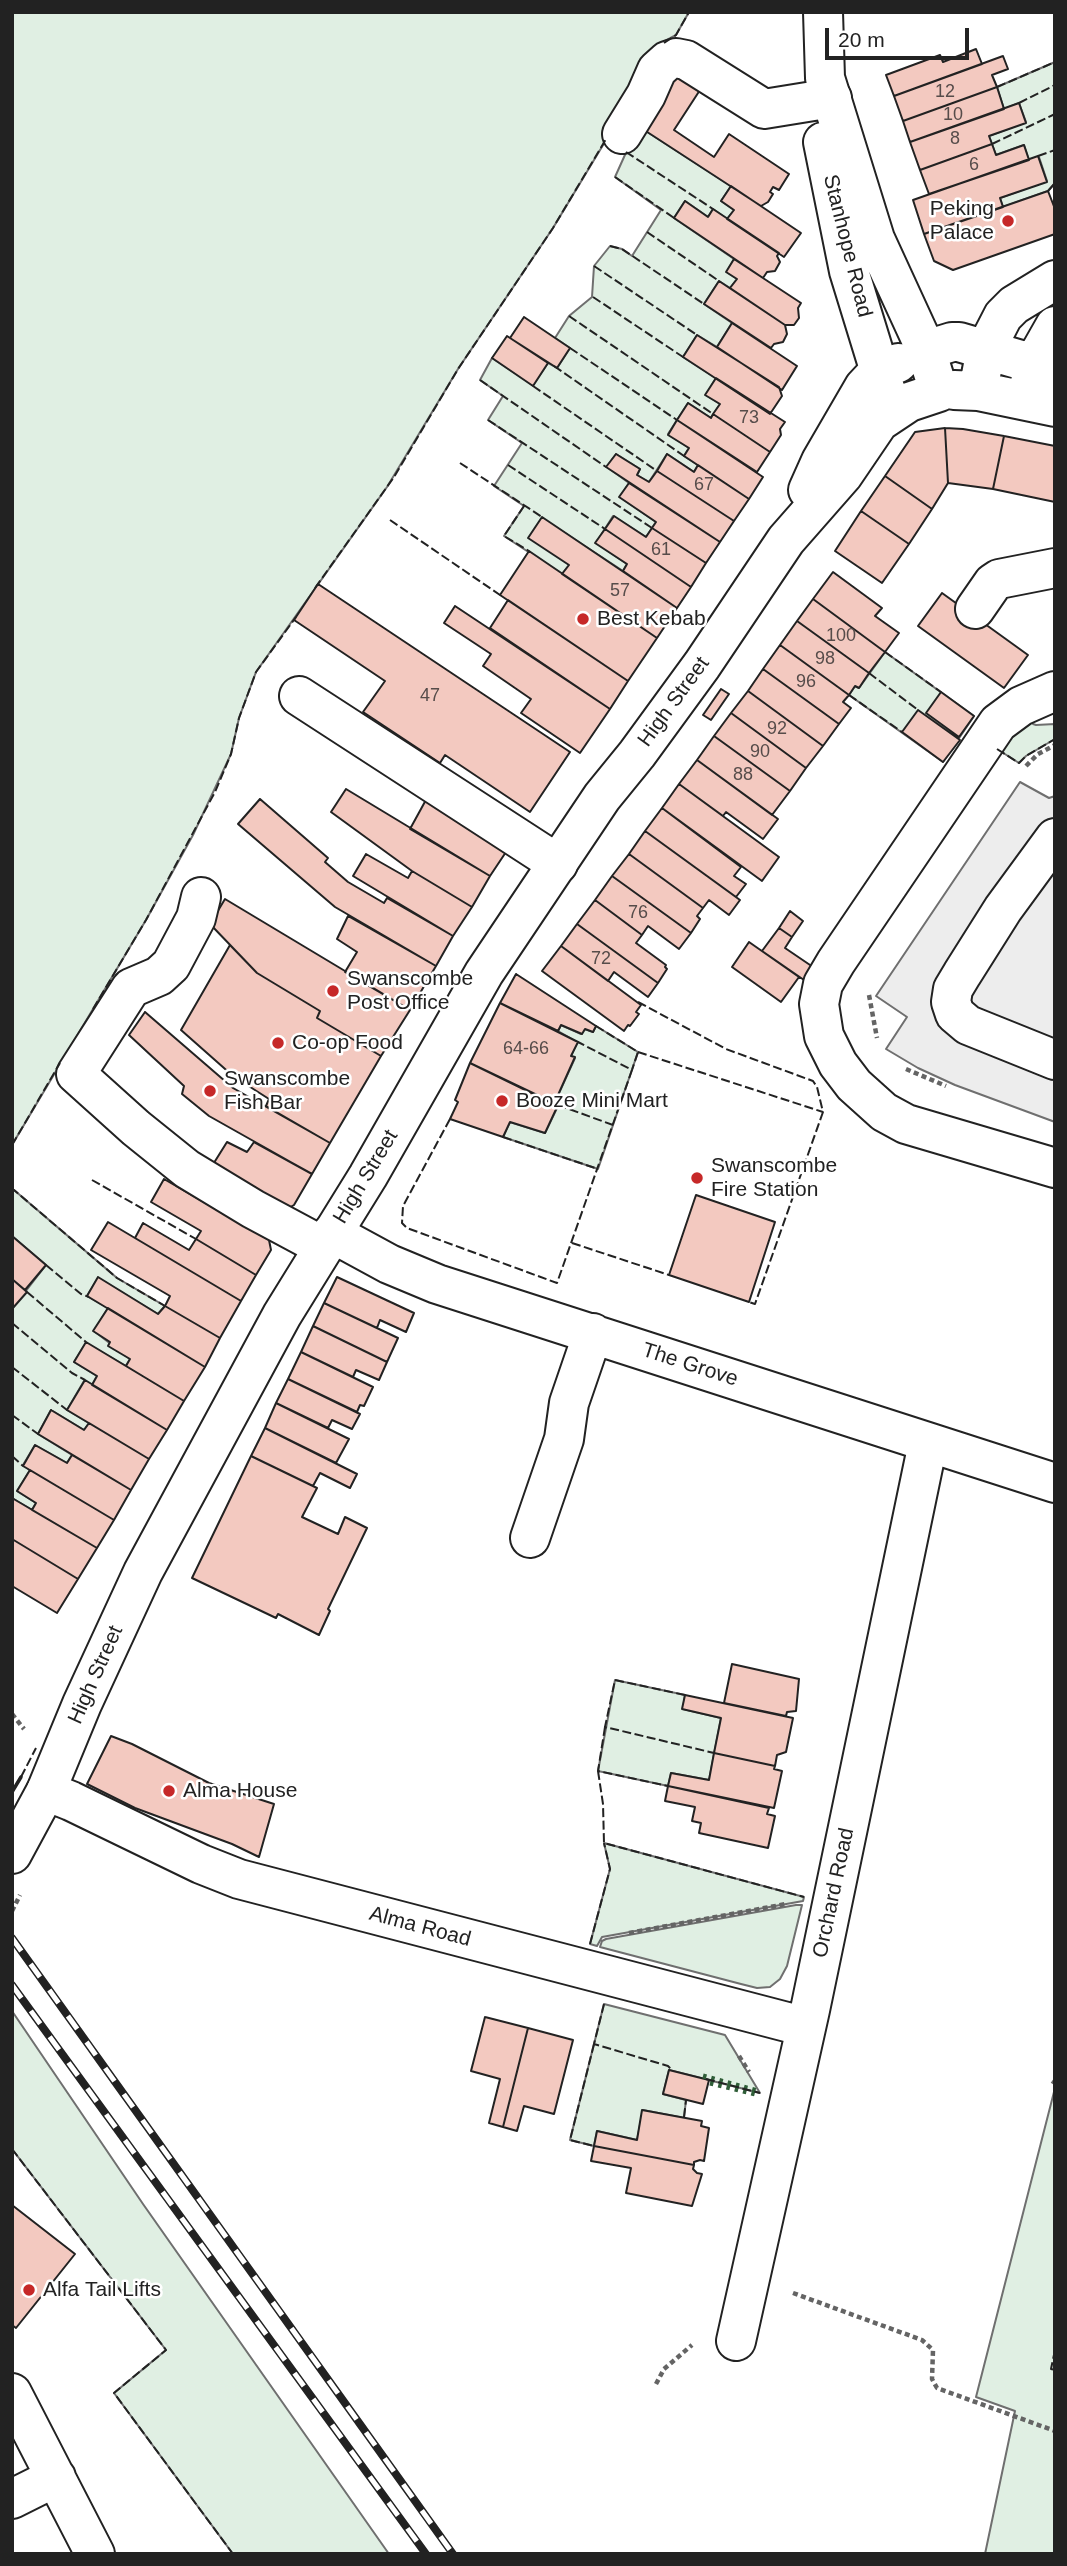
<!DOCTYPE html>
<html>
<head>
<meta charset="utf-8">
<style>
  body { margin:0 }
  #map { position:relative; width:1067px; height:2566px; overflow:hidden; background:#fff; font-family:Helvetica,sans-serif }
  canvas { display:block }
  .frame { position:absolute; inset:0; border:14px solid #222; pointer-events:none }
  .scale { position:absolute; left:825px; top:28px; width:144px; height:32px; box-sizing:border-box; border:4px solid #222; border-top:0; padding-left:9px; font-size:21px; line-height:24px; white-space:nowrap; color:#222; -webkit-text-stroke:5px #fff; paint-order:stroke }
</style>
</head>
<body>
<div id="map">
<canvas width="1067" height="2566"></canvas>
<div class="frame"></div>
<div class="scale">20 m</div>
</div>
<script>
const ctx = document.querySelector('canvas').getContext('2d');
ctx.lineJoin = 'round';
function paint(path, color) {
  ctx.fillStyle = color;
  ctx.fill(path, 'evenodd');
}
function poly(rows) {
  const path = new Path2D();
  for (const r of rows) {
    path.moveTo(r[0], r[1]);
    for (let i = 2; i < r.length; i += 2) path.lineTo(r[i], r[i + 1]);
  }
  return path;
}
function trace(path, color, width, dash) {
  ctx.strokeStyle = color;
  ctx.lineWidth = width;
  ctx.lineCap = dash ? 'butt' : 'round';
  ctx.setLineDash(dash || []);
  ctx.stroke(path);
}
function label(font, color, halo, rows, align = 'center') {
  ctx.font = font + ' Helvetica,sans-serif';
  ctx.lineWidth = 5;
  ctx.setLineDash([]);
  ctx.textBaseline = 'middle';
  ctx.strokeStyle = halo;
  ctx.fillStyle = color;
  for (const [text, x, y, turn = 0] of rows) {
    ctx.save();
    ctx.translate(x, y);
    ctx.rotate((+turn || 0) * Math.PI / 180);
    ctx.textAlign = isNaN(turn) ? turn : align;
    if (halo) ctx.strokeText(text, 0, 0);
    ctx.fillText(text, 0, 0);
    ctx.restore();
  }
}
const green = poly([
  [12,12,689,12,676,35,656,46,629,102,553,228,458,369,387,487,256,672,239,718,231,754,193,835,146,920,12,1145,12,12],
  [1055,62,1055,183,1048,191,1003,207,1000,198,1047,181,1039,157,1029,160,1024,145,996,155,989,136,1026,122,1019,103,1004,109,997,87,1055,62],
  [638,126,731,186,721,201,734,210,727,219,713,209,708,217,685,201,674,218,734,259,727,272,737,279,730,288,719,281,704,304,732,323,717,347,697,335,683,357,716,378,706,395,720,404,711,418,688,403,668,434,689,448,684,456,698,465,694,472,667,454,649,482,637,475,640,469,616,454,607,467,629,483,620,497,656,522,646,537,613,516,596,543,627,564,623,571,542,518,569,565,562,574,504,536,524,506,494,486,522,443,488,420,503,396,480,380,492,358,533,385,548,363,557,368,570,348,555,338,569,316,592,297,594,266,610,246,622,249,632,256,661,210,615,177,638,126],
  [885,652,974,716,943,762,849,695,855,686,859,688,885,652],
  [1030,718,1033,724,1036,725,1055,724,1055,739,1026,756,1019,763,997,749,1030,718],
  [561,1025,581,1034,585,1029,593,1032,596,1026,638,1052,598,1169,503,1137,510,1122,545,1133,558,1106,554,1104,575,1058,571,1056,577,1042,558,1031,561,1025],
  [14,1190,117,1278,165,1306,158,1314,98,1278,87,1296,108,1308,94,1331,130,1359,126,1366,86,1343,74,1362,97,1376,92,1385,84,1381,67,1410,89,1423,84,1430,51,1410,38,1434,72,1455,67,1463,35,1445,23,1465,30,1470,17,1491,36,1503,32,1510,12,1498,12,1309,46,1265,12,1236,12,1193,14,1190],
  [615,1680,685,1695,683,1709,721,1718,709,1780,671,1773,668,1786,598,1771,615,1680],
  [604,1843,804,1897,803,1901,602,1937,597,1946,590,1944,610,1869,604,1843],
  [796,1905,802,1905,787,1966,780,1979,770,1987,757,1988,741,1984,600,1947,602,1941,606,1939,796,1905],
  [604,2004,725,2035,760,2093,669,2070,663,2094,686,2100,684,2118,643,2110,637,2140,597,2131,594,2146,570,2140,604,2004],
  [12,2011,143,2204,389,2554,233,2554,114,2393,166,2350,12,2149,12,2011],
  [1055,2088,1055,2554,985,2554,1015,2411,976,2397,1055,2088]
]);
paint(green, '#e0efe3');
trace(green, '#6f6f6f', 2);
const parking = poly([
  [1020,782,1049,798,1055,796,1055,1122,955,1085,918,1068,886,1049,907,1017,876,996,1020,782]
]);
paint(parking, '#ededed');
trace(parking, '#6f6f6f', 2);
const building = poly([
  [976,49,982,64,894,96,886,75,940,55,943,62,976,49],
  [1003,56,1008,69,992,75,997,87,903,121,894,96,1003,56],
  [673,72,700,90,674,130,714,157,729,134,789,174,779,190,773,187,770,192,773,194,768,202,761,206,638,126,673,72],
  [997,87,1004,109,910,142,903,121,997,87],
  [1019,103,1026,123,989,136,992,144,920,170,910,142,1019,103],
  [992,144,996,155,1024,145,1029,160,929,194,920,170,992,144],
  [1038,156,1047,182,1000,198,1003,207,924,234,913,200,1038,156],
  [731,186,801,233,784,257,727,219,734,210,721,201,731,186],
  [1048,191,1055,209,1055,234,953,270,934,261,924,234,1048,191],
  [685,201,708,217,713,209,779,253,777,256,780,262,775,271,767,272,763,278,674,218,685,201],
  [734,259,801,303,798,308,799,318,794,325,785,325,730,288,737,279,726,272,734,259],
  [719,281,785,325,787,334,783,342,774,344,771,348,704,304,719,281],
  [524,317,570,348,557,368,510,338,524,317],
  [732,323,797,366,782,390,717,347,732,323],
  [697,335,779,387,782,396,770,414,683,357,697,335],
  [507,336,548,363,533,386,492,358,507,336],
  [716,378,785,422,780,429,781,435,770,452,713,414,720,404,705,395,716,378],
  [688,403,711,418,713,414,770,452,757,472,677,420,688,403],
  [677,420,763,477,749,499,684,456,689,448,668,435,677,420],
  [945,428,948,483,932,509,885,476,915,432,945,428],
  [945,428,963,429,1004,436,993,489,948,483,945,428],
  [1004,436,1055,446,1055,502,993,489,1004,436],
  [616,454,640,469,637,475,649,482,657,471,734,521,720,542,606,467,616,454],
  [667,454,694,472,698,465,749,499,734,521,657,471,667,454],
  [885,476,932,509,909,544,861,511,885,476],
  [629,483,720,542,706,563,652,528,656,522,619,497,629,483],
  [861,511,909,544,882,583,835,551,861,511],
  [614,516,646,537,652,528,706,563,691,587,605,529,614,516],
  [542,517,677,608,657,638,562,574,569,565,528,538,542,517],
  [605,529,691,587,677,608,623,571,627,564,595,543,605,529],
  [529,551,657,638,628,681,500,595,529,551],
  [833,572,882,608,875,616,899,633,885,652,813,599,833,572],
  [318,584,570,752,530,812,445,755,440,763,363,712,385,681,294,620,318,584],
  [942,593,1028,655,1004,688,918,626,942,593],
  [813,599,885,652,869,673,797,621,813,599],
  [508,600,628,681,610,709,490,628,508,600],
  [455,606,610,709,580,753,521,713,531,699,483,666,491,654,444,623,455,606],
  [797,621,869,673,859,688,855,686,849,695,780,645,797,621],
  [780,645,849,695,843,702,851,708,839,724,763,669,780,645],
  [763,669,839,724,823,746,748,691,763,669],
  [721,689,729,694,711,720,703,715,721,689],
  [748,691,823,746,806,768,731,713,748,691],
  [941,692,974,716,959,737,926,713,941,692],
  [918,710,960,740,943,762,902,732,918,710],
  [731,713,806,768,790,791,714,736,731,713],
  [714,736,790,791,772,815,697,760,714,736],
  [697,760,778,819,763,839,726,812,723,816,679,784,697,760],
  [679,784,779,857,762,881,662,808,679,784],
  [346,789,490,876,472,907,412,871,331,812,346,789],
  [427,798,508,849,490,876,410,829,427,798],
  [260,799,328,858,325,862,348,882,384,903,387,898,453,936,436,966,335,907,238,824,260,799],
  [662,808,741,867,734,876,746,884,736,897,645,831,662,808],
  [645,831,740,900,729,915,709,900,703,908,629,854,645,831],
  [366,854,408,878,412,871,472,907,453,936,353,876,366,854],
  [629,854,703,908,697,916,700,919,691,933,612,876,629,854],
  [612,876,691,933,679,949,648,926,642,935,595,900,612,876],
  [225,899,410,1010,381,1056,317,1018,320,1011,257,973,210,924,225,899],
  [595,900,642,935,636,943,666,965,665,967,667,969,658,983,577,924,595,900],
  [790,911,803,921,792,937,779,928,790,911],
  [348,916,436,966,410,1010,345,972,357,952,337,939,348,916],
  [577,924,658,983,648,997,614,972,608,981,561,946,577,924],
  [779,928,792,937,785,948,813,967,804,980,762,951,779,928],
  [749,942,799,977,781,1002,732,967,749,942],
  [230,945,257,973,320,1011,317,1018,381,1056,330,1143,266,1106,269,1099,233,1076,181,1030,230,945],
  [561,946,641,1005,636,1012,639,1014,630,1026,628,1025,624,1031,542,971,561,946],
  [516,974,596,1026,593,1032,585,1029,582,1034,561,1025,558,1031,500,1003,516,974],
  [500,1003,578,1042,571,1056,575,1057,554,1104,470,1063,500,1003],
  [145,1012,233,1088,330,1143,312,1174,209,1116,182,1094,184,1086,129,1035,145,1012],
  [470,1063,558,1105,545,1133,510,1122,503,1137,450,1119,458,1102,455,1100,470,1063],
  [227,1142,247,1152,254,1142,312,1174,294,1205,287,1209,212,1166,227,1142],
  [164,1179,269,1240,271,1250,256,1275,196,1239,201,1231,151,1202,164,1179],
  [696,1195,775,1222,749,1302,669,1275,696,1195],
  [108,1222,241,1301,220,1338,165,1306,170,1296,91,1250,108,1222],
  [143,1223,189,1250,196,1239,256,1275,241,1301,135,1238,143,1223],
  [12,1236,46,1265,25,1290,12,1279,12,1236],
  [98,1277,158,1314,165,1306,220,1338,205,1367,87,1296,98,1277],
  [337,1277,414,1313,406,1332,380,1320,377,1328,324,1303,337,1277],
  [12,1279,27,1292,12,1309,12,1279],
  [324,1303,398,1338,387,1362,313,1326,324,1303],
  [108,1308,205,1367,184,1401,126,1366,130,1359,108,1346,110,1342,93,1331,108,1308],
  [313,1326,387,1362,379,1380,356,1370,353,1377,301,1352,313,1326],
  [86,1342,184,1401,167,1430,92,1385,97,1376,74,1362,86,1342],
  [301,1352,373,1387,364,1406,360,1405,357,1412,288,1379,301,1352],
  [288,1379,360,1414,352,1429,332,1420,328,1428,276,1403,288,1379],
  [85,1380,167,1430,149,1459,67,1410,85,1380],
  [276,1403,349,1439,336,1463,265,1428,276,1403],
  [51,1410,84,1430,89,1423,149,1459,131,1490,38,1434,51,1410],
  [265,1428,357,1474,350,1488,320,1473,313,1486,251,1456,265,1428],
  [35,1445,67,1463,72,1455,131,1490,114,1520,23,1466,35,1445],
  [251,1456,317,1488,302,1517,338,1534,345,1517,367,1528,328,1609,330,1611,319,1635,278,1614,276,1618,192,1578,251,1456],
  [30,1470,114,1520,97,1548,32,1510,36,1503,17,1491,30,1470],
  [12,1498,97,1548,78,1579,12,1539,12,1498],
  [12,1539,78,1579,57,1613,12,1586,12,1539],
  [732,1664,799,1679,796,1711,787,1712,786,1716,724,1703,732,1664],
  [685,1695,793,1718,786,1752,777,1755,775,1766,714,1753,721,1718,682,1709,685,1695],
  [111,1736,132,1744,209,1783,274,1804,259,1857,232,1844,135,1808,87,1784,111,1736],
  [714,1753,775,1766,774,1769,782,1771,774,1808,668,1786,671,1773,709,1780,714,1753],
  [668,1786,769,1808,767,1814,775,1816,768,1848,699,1833,701,1823,692,1821,695,1807,665,1801,668,1786],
  [485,2017,528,2028,503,2127,489,2123,500,2079,471,2071,485,2017],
  [528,2028,573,2040,554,2114,524,2106,517,2131,503,2127,528,2028],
  [669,2070,709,2080,703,2104,663,2094,669,2070],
  [642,2110,702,2121,701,2126,709,2128,704,2161,700,2160,694,2162,694,2165,594,2146,597,2131,637,2140,642,2110],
  [594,2146,694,2165,693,2169,697,2173,702,2174,692,2206,626,2193,631,2168,591,2161,594,2146],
  [12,2205,75,2254,16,2328,12,2325,12,2205]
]);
paint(building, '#f3c9c0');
trace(building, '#222', 2);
const minor = poly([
  [622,134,646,95,657,70,667,61,676,58,686,60,764,109,832,98],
  [926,350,952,342,959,342,1055,370],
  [1029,388,1034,363,1055,326],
  [954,390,978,391,1055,407],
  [978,391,986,349,1003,316,1014,305,1055,280],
  [975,609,993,583,999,579,1055,568],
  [1055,691,1021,706,998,723,836,962,823,984,819,1004,824,1036,838,1064,854,1085,884,1112,906,1124,1055,1168],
  [299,696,558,864],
  [1055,838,1003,909,962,974,953,989,951,1002,955,1014,968,1025,1055,1060],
  [201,897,196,918,171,965,159,976,131,988,76,1074,136,1128,187,1169,253,1209,322,1246],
  [332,1233,389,1264,437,1284,1055,1483],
  [530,1538,564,1439,569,1403,593,1333],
  [46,1791,71,1801,201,1864,239,1879,806,2027],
  [736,2341,810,2010,928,1443],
  [12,2393,95,2554],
  [12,2499,56,2477]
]);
const major = poly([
  [823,142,849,271,892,411],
  [808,490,821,461,864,387,879,371,898,363],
  [12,1854,46,1791,82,1704,143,1572,282,1315,368,1176,484,973,602,797,637,754,702,665,786,540,843,475,879,422,909,402,939,392,926,350,875,239,825,78,823,12]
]);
trace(minor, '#222', 42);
trace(major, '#222', 42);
trace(poly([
  [1026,766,1038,754,1055,745],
  [869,995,877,1038],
  [906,1069,946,1086],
  [12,1714,24,1729],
  [12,1911,20,1895],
  [629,1933,786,1904],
  [739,2056,749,2072],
  [1052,2081,1055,2083],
  [793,2293,922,2340,933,2350,932,2379,937,2388,1055,2431],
  [656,2384,664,2369,692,2345]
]), '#646464', 4.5, [5, 3.5]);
trace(minor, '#fff', 38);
trace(major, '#fff', 38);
const rail = poly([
  [12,1938,453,2554],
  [12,1985,426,2554]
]);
trace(rail, '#222', 8);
trace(rail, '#fff', 5, [16]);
trace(poly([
  [703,2076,758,2091],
  [710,2083,759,2095]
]), '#2f5e38', 5, [3.5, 5]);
trace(poly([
  [664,43,676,35,689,12],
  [997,87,1055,62],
  [1019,103,1055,85],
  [992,144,1055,114],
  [626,152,713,209],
  [1038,156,1055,150],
  [615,177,674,218],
  [1048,191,1055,183],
  [647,232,719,281],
  [610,246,622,249,704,304],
  [594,266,697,335],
  [593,297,683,357],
  [569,316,713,414],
  [570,348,677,420],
  [554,366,684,456],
  [480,380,606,467],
  [533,386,657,471],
  [488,420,652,528],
  [460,463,542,517],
  [508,465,605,529],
  [524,506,504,536,529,551],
  [390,520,500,595],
  [315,588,394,477,458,369,553,228,606,139],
  [885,652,941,692],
  [869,673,918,710],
  [849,695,902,732],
  [997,749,1019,763,1026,756,1055,739],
  [638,1002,726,1049,813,1081,817,1087,823,1112,755,1304,749,1302],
  [93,1009,146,920,215,792,231,754,239,718,256,672,296,617],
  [596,1026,638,1052,632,1070],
  [638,1052,823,1112],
  [558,1105,613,1125],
  [450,1119,403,1206,402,1223,407,1228,557,1283,632,1070,578,1042],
  [503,1137,598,1169],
  [12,1145,60,1063],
  [92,1180,196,1239],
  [12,1193,14,1190,117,1278,165,1306],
  [572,1243,669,1275],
  [46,1265,81,1294,89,1297],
  [27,1292,86,1342],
  [12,1323,72,1373,85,1380],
  [12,1367,67,1410],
  [12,1415,38,1434],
  [12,1456,23,1466],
  [685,1695,615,1680,605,1727,714,1753],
  [605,1727,598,1771,668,1786],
  [598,1771,603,1804,604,1843,804,1897],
  [21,1777,36,1748],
  [590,1944,610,1869,604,1843],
  [604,2004,594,2044,668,2066,672,2070],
  [594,2044,570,2140,594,2146],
  [706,2079,760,2093],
  [684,2117,686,2100],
  [12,2149,166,2350,114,2393,233,2554],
  [1055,2350,1051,2369,1055,2370]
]), '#222', 2, [9, 3.5]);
trace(poly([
  [12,1792,21,1777]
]), '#222', 3.5);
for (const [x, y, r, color] of [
  [1008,221,7,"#c62828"],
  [583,619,7,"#c62828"],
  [333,991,7,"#c62828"],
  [278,1043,7,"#c62828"],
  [210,1091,7,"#c62828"],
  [502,1101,7,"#c62828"],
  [697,1178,7,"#c62828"],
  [169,1791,7,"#c62828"],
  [29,2290,7,"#c62828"]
]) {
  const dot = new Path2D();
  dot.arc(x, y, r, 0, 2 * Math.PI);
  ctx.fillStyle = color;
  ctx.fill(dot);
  trace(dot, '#fff', 2.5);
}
label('18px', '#564c4a', null, [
  ["12",945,92],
  ["10",953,115],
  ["8",955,139],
  ["6",974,165],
  ["73",749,418],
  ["67",704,485],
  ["61",661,550],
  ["57",620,591],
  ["100",841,636],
  ["98",825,659],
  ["96",806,682],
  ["47",430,696],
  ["92",777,729],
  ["90",760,752],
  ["88",743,775],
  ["76",638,913],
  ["72",601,959],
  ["64-66",526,1049]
]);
label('21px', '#222', '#fff', [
  ["Peking",994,209,"right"],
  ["Palace",994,233,"right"],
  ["Best Kebab",597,619],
  ["Swanscombe",347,979],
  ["Post Office",347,1003],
  ["Co-op Food",292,1043],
  ["Swanscombe",224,1079],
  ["Fish Bar",224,1103],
  ["Booze Mini Mart",516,1101],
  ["Swanscombe",711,1166],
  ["Fire Station",711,1190],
  ["Alma House",183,1791],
  ["Alfa Tail Lifts",43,2290]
], 'left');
label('21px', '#222', '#fff', [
  ["Stanhope Road",847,246,76],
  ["High Street",674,702,-54],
  ["High Street",366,1177,-59],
  ["The Grove",690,1365,18],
  ["High Street",96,1675,-66],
  ["Orchard Road",834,1893,-78],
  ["Alma Road",420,1927,15]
]);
</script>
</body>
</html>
